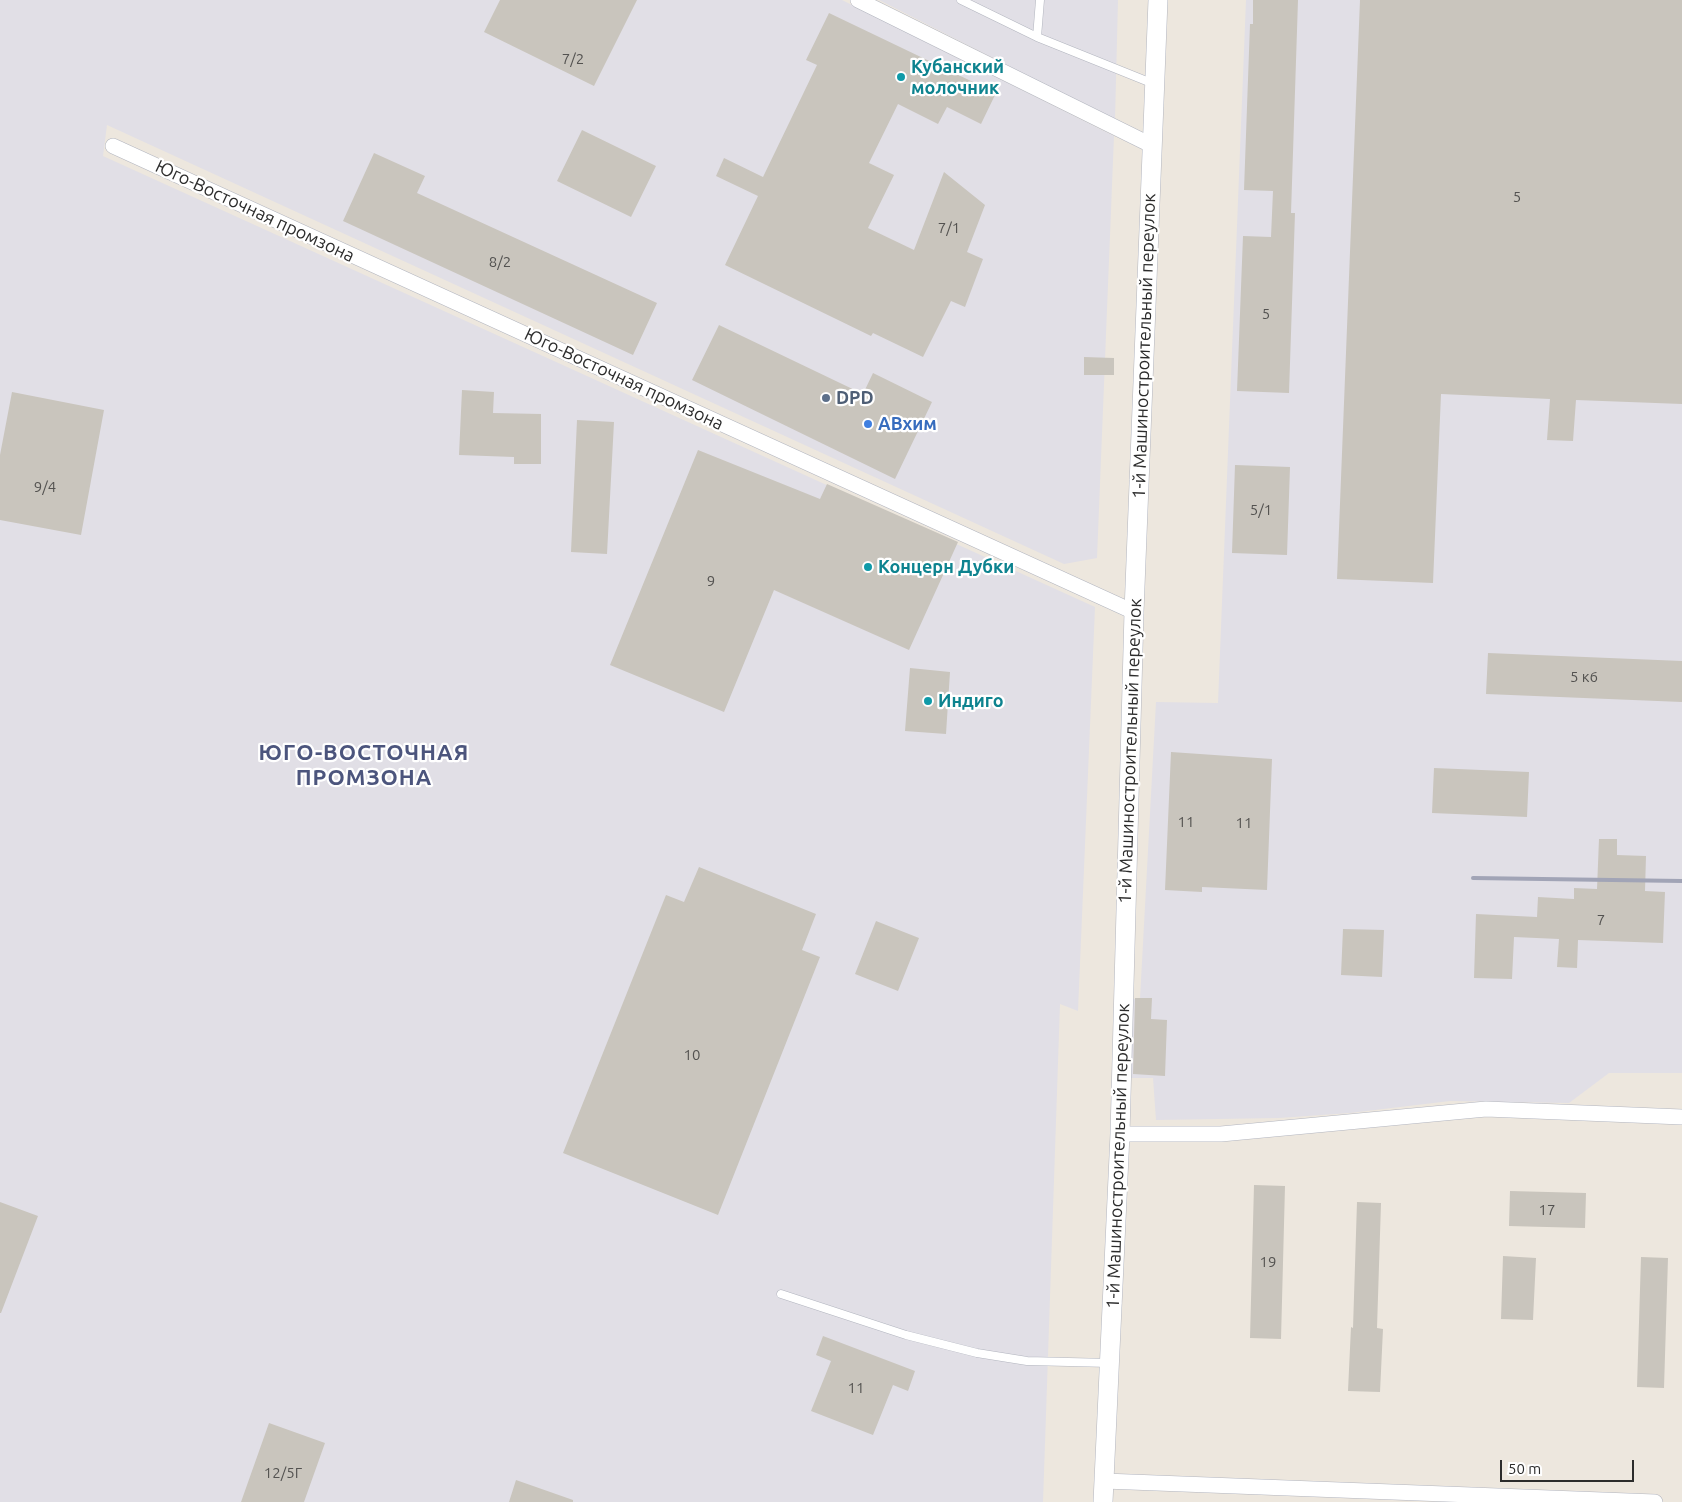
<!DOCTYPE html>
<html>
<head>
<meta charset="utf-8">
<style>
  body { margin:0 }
  #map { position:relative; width:1682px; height:1502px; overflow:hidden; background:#ede7de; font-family:Ubuntu,sans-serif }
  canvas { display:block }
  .scale { position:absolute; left:1500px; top:1460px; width:134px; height:22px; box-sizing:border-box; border:2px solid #2c2c2c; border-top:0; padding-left:6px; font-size:15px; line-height:18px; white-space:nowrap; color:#2c2c2c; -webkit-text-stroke:4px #fff; paint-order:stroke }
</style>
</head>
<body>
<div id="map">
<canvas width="1682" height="1502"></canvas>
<div class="scale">50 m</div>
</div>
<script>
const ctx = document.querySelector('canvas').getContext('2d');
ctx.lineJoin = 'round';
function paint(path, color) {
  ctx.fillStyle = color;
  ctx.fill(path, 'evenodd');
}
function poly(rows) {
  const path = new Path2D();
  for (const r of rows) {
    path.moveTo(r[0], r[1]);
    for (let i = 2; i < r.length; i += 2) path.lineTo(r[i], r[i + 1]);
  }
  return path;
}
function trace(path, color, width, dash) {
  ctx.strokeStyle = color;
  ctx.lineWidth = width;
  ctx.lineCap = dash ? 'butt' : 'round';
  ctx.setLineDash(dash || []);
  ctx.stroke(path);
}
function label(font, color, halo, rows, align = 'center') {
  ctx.font = font + ' Ubuntu,sans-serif';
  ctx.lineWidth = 4.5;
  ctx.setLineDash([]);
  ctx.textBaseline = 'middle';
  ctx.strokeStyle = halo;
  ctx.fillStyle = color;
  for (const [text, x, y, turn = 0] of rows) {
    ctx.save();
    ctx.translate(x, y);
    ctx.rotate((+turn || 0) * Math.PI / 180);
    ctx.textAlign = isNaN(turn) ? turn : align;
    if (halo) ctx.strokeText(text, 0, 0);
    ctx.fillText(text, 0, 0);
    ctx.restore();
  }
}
paint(poly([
  [0,0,842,0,1114,136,1097,558,1064,564,107,125,103,156,1095,607,1078,1011,1060,1004,1043,1502,0,1502],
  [879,0,1118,0,1115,120],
  [1246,0,1682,0,1682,1073,1609,1073,1569,1103,1450,1101,1350,1113,1279,1118,1156,1120,1153,1078,1125,1078,1129,999,1140,999,1156,702,1218,703]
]), '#e1dfe6');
paint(poly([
  [500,0,637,0,594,86,484,32],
  [1253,0,1298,0,1291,213,1295,213,1289,393,1237,391,1243,236,1271,237,1273,191,1244,190,1250,24,1253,24],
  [1360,0,1682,0,1682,404,1576,400,1573,441,1547,440,1550,399,1441,394,1433,583,1337,579],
  [829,13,996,93,981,124,947,107,938,124,898,104,869,163,894,175,868,228,914,250,944,172,985,205,967,252,983,259,965,307,951,301,923,357,873,333,871,336,725,265,758,196,716,176,724,158,763,177,817,65,806,60],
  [582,130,656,166,631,217,557,181],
  [374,153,425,176,417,193,657,303,633,355,343,221],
  [719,325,863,394,873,373,932,402,895,479,692,380],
  [1084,357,1114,358,1114,375,1084,375],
  [462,390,494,392,493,413,541,414,541,464,514,464,514,457,459,455],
  [12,392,104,410,81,535,0,520,0,455],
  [577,420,614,422,607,554,571,552],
  [698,450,820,499,827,484,958,542,909,650,774,590,724,712,610,665],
  [1235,465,1290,467,1287,555,1232,553],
  [1488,653,1682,661,1682,702,1486,694],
  [910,668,950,672,946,734,905,731],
  [1171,752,1272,759,1267,890,1202,887,1202,892,1165,890],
  [1434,768,1529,772,1527,817,1432,813],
  [1599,839,1617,839,1617,855,1646,856,1645,891,1665,892,1663,943,1578,940,1577,968,1557,967,1559,939,1514,937,1512,979,1474,978,1476,914,1537,917,1538,897,1574,899,1574,888,1597,889],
  [699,867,816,914,802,950,820,957,718,1215,563,1153,666,895,684,902],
  [876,921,919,938,898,991,855,974],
  [1343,929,1384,930,1382,977,1341,975],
  [1135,998,1152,998,1151,1019,1167,1020,1165,1076,1133,1074],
  [1254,1185,1285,1186,1281,1339,1250,1338],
  [1510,1191,1586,1193,1585,1228,1509,1226],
  [0,1202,38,1216,1,1313,0,1313],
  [1357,1202,1381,1203,1377,1328,1383,1329,1380,1392,1348,1391,1351,1327,1353,1328],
  [1503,1256,1536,1258,1533,1320,1501,1319],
  [1641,1257,1668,1258,1664,1388,1637,1387],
  [823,1336,915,1371,908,1391,893,1385,873,1435,811,1411,831,1361,816,1355],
  [269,1423,325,1443,304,1502,241,1502],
  [516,1480,573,1500,573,1502,509,1502]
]), '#c9c5bd');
const service = poly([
  [961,0,1037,37],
  [1040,0,1037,37,1154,84],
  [781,1294,906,1335,977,1353,1027,1361,1110,1363]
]);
const minor = poly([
  [858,0,1151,145],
  [113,146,1134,612],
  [1120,1134,1221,1134,1486,1109,1682,1117],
  [1104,1481,1655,1502]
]);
const tertiary = poly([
  [1103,1502,1120,1134,1134,612,1158,0]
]);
trace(service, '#b2b5bf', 9);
trace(minor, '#b2b5bf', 16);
trace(tertiary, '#b2b5bf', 20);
trace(service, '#fff', 8);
trace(minor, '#fff', 15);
trace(tertiary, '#fff', 19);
trace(poly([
  [1473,878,1682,881]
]), '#a1a4b6', 4);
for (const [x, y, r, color] of [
  [901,77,5,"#0f9aa8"],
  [826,398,5,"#5c6f8a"],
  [868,424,5,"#3f7fe0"],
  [868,567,5,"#0f9aa8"],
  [928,701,5,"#0f9aa8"]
]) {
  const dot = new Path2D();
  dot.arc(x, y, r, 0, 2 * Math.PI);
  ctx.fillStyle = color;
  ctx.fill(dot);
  trace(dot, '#fff', 2);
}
label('15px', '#535250', null, [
  ["7/2",573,59],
  ["5",1517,197],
  ["7/1",949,228],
  ["8/2",500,262],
  ["5",1266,314],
  ["9/4",45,487],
  ["5/1",1261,510],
  ["9",711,581],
  ["5 к6",1584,677],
  ["11",1186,822],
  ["11",1244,823],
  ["7",1601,920],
  ["10",692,1055],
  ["17",1547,1210],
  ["19",1268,1262],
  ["11",856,1388],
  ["12/5Г",283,1473]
]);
label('bold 18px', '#0d838f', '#fff', [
  ["Кубанский",911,67],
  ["молочник",911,88],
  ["Концерн Дубки",878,567],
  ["Индиго",938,701]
], 'left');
label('18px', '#2c2c2c', '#fff', [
  ["Юго-Восточная промзона",255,211,25],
  ["1-й Машиностроительный переулок",1144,346,-88],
  ["Юго-Восточная промзона",624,379,25],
  ["1-й Машиностроительный переулок",1130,751,-88],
  ["1-й Машиностроительный переулок",1118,1156,-88]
]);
label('bold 18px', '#4e5e75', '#fff', [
  ["DPD",836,398]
], 'left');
label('bold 18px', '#366cbe', '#fff', [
  ["АВхим",878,424]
], 'left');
ctx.letterSpacing = '1px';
label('bold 22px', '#4c557d', '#fff', [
  ["ЮГО-ВОСТОЧНАЯ",364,753],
  ["ПРОМЗОНА",364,778]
]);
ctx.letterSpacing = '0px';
</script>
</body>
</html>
